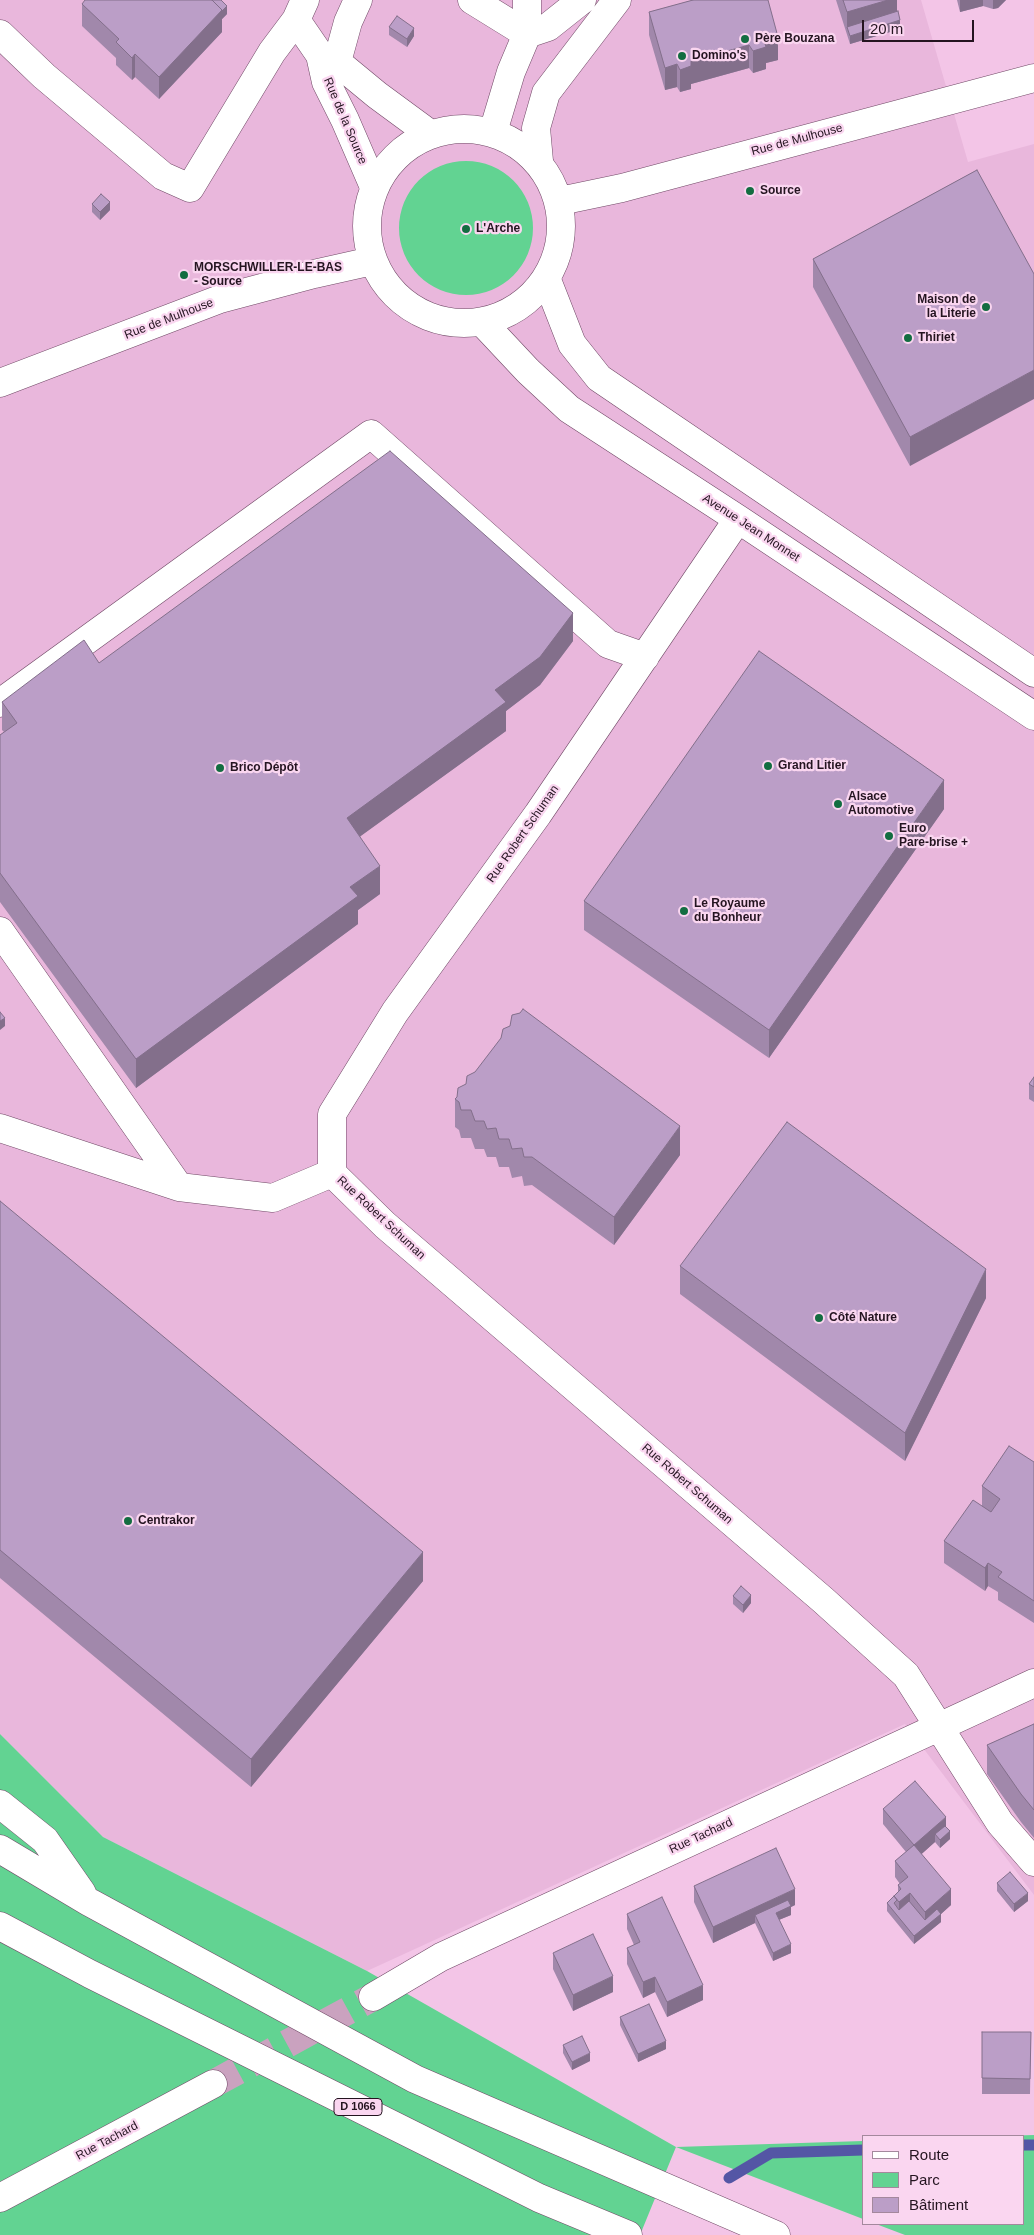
<!DOCTYPE html>
<html>
<head>
<meta charset="utf-8">
<style>
  body { margin:0 }
  #map { position:relative; width:1034px; height:2235px; overflow:hidden; background:#f3c5e7; font-family:Arial,sans-serif }
  canvas { display:block }
  .legend { position:absolute; left:862px; top:2135px; width:162px; height:90px; box-sizing:border-box; background:#fad6f0; border:1px solid #a4889d; margin:0; padding:6px 9px; list-style:none; font-size:15px; color:#241420 }
  .legend li { display:flex; align-items:center; gap:10px; height:25px }
  .legend b { width:25px; border:1px solid #a4889d }
  .scale { position:absolute; left:862px; top:20px; width:112px; height:22px; box-sizing:border-box; border:2px solid #241420; border-top:0; padding-left:6px; font-size:15px; line-height:18px; white-space:nowrap; color:#241420; -webkit-text-stroke:4px #fad6f0; paint-order:stroke }
</style>
</head>
<body>
<div id="map">
<canvas width="1034" height="2235"></canvas>
<ul class="legend">
<li><b style="height:6px;background:#fff"></b>Route</li>
<li><b style="height:14px;background:#62d392"></b>Parc</li>
<li><b style="height:14px;background:#bb9ec7"></b>Bâtiment</li>
</ul>
<div class="scale">20 m</div>
</div>
<script>
const ctx = document.querySelector('canvas').getContext('2d');
ctx.lineJoin = 'round';
function paint(path, color) {
  ctx.fillStyle = color;
  ctx.fill(path, 'evenodd');
}
function poly(rows) {
  const path = new Path2D();
  for (const r of rows) {
    if (r.length === 3) {
      path.moveTo(r[0] + r[2], r[1]);
      path.arc(r[0], r[1], r[2], 0, 2 * Math.PI);
      continue;
    }
    path.moveTo(r[0], r[1]);
    for (let i = 2; i < r.length; i += 2) path.lineTo(r[i], r[i + 1]);
  }
  return path;
}
function trace(path, color, width, dash) {
  ctx.strokeStyle = color;
  ctx.lineWidth = width;
  ctx.lineCap = dash ? 'butt' : 'round';
  ctx.setLineDash(dash || []);
  ctx.stroke(path);
}
function label(font, color, halo, rows, align = 'center') {
  ctx.font = font + ' Arial,sans-serif';
  ctx.lineWidth = 4.5;
  ctx.setLineDash([]);
  ctx.textBaseline = 'middle';
  ctx.strokeStyle = halo;
  ctx.fillStyle = color;
  for (const [text, x, y, turn = 0] of rows) {
    ctx.save();
    ctx.translate(x, y);
    ctx.rotate((+turn || 0) * Math.PI / 180);
    ctx.textAlign = isNaN(turn) ? turn : align;
    if (halo) ctx.strokeText(text, 0, 0);
    ctx.fillText(text, 0, 0);
    ctx.restore();
  }
}
paint(poly([
  [0,0,921,0,968,162,1034,144,1034,1895,905,1724,367,1971,103,1837,0,1734]
]), '#e9b7dc');
paint(poly([
  [466,228,67],
  [0,1734,103,1837,367,1971,676,2147,863,2141,863,2219,676,2147,640,2235,0,2235],
  [1034,2135,1034,2235,905,2235,876,2224,1023,2224,1023,2136,998,2136]
]), '#62d392');
trace(poly([
  [1023,2145,1034,2145],
  [729,2178,771,2153,863,2150]
]), '#5456a5', 11);
trace(poly([
  [213,2084,373,1997]
]), '#caa2bf', 28, [28, 14]);
const minor = poly([
  [305,0,296,20,320,55,326,82,345,120,374,187],
  [472,0,527,34],
  [0,34,44,76,163,176,190,188,272,52,296,20],
  [527,34,548,27,582,0],
  [320,55,337,62,377,95,430,134],
  [337,62,348,22,358,0],
  [493,132,511,72,527,34,527,0],
  [539,161,536,128,546,93,617,0],
  [547,280,572,344,599,378,1034,673],
  [483,323,528,371,569,409,738,519,1034,716],
  [738,519,538,814,395,1012,332,1114,332,1173,385,1225,823,1600,906,1675,1000,1823,1034,1862],
  [0,703,371,434,608,644,645,657],
  [0,931,179,1187,273,1198,332,1173],
  [0,1128,179,1187],
  [373,1997,441,1957,1034,1683],
  [0,2198,213,2084]
]);
const major = poly([
  [464,226,97],
  [560,201,622,188,1034,78],
  [0,383,220,299,314,274,372,261]
]);
const highway = poly([
  [0,1804,45,1840,82,1893],
  [0,1849,89,1902,415,2079,776,2235],
  [0,1926,90,1974,539,2198,628,2235]
]);
trace(minor, '#704966', 29);
trace(major, '#704966', 29);
trace(highway, '#704966', 29);
trace(minor, '#fff', 28);
trace(major, '#fff', 28);
trace(highway, '#fff', 28);
paint(poly([
  [693,0,778,60,766,63,766,69,753,73,749,68,691,84,691,89,680,92,677,87,665,90,649,35,649,12],
  [836,0,897,0,897,11,900,29,850,44],
  [957,0,1006,0,998,8,993,9,983,6,960,12],
  [82,4,227,14,222,19,222,32,159,99,135,77,132,80,116,65,116,58,82,26],
  [389,27,414,36,407,47,389,35],
  [977,170,910,466,813,287,813,259],
  [92,204,110,210,100,220,92,212],
  [573,641,540,685,506,711,506,731,360,836,380,894,358,910,358,924,136,1088,0,902,0,735,4,732,2,730,2,702,99,663],
  [944,809,769,1058,584,930,584,901],
  [1034,1077,1034,1102,1029,1099,1029,1084],
  [457,1097,680,1155,614,1245,532,1185,524,1186,522,1176,512,1178,509,1167,499,1167,496,1157,487,1157,484,1149,475,1149,471,1138,461,1138,459,1130,455,1127,455,1099],
  [0,1201,423,1581,251,1787,0,1578],
  [680,1266,986,1298,905,1461,680,1294],
  [1034,1462,1034,1623,998,1600,998,1592,988,1586,985,1591,944,1563,944,1541,982,1506,982,1486],
  [733,1596,751,1603,743,1613,733,1604],
  [1034,1724,1034,1838,1021,1822,987,1774,987,1745],
  [883,1809,946,1827,950,1839,940,1848,935,1842,921,1854,951,1905,941,1914,941,1922,914,1944,887,1911,887,1903,898,1892,898,1885,900,1884,895,1877,895,1861,906,1852,883,1824],
  [997,1883,1028,1901,1014,1912,997,1891],
  [694,1886,795,1905,791,1907,791,1915,779,1920,791,1953,773,1961,755,1923,713,1943,694,1902],
  [627,1914,703,2000,667,2017,655,1992,643,1998,627,1964,627,1948,634,1945,627,1929],
  [553,1953,613,1992,573,2011,553,1969],
  [620,2017,666,2049,638,2062,620,2025],
  [982,2032,1031,2032,1030,2094,982,2094],
  [563,2045,590,2061,572,2070,563,2053]
]), '#a188ab');
paint(poly([
  [888,0,897,0,897,20,847,27,847,12],
  [960,0,983,0,983,6,960,12],
  [993,0,1006,0,998,8,993,9],
  [227,6,227,14,222,19,222,32,159,99,159,77,222,10],
  [900,20,900,29,850,44,850,36],
  [414,28,414,36,407,47,407,39],
  [778,37,778,60,766,63,766,69,753,73,753,51,764,41],
  [749,45,749,68,691,84,691,89,680,92,680,70,691,61],
  [135,54,135,77,132,80,132,58],
  [677,64,677,87,665,90,665,68],
  [110,202,110,210,100,220,100,212],
  [1034,370,1034,399,910,466,910,437],
  [573,613,573,641,540,685,506,711,506,731,347,846,347,818,495,690],
  [944,780,944,809,769,1058,769,1030],
  [380,866,380,894,358,910,358,924,136,1088,136,1059,350,887],
  [5,1018,5,1026,0,1030,0,1021],
  [680,1126,680,1155,614,1245,614,1217],
  [986,1269,986,1298,905,1461,905,1433],
  [423,1552,423,1581,251,1787,251,1759],
  [988,1563,988,1586,985,1591,985,1568],
  [751,1595,751,1603,743,1613,743,1605],
  [946,1817,946,1833,935,1834,935,1842,914,1861,914,1845],
  [950,1831,950,1839,940,1848,940,1840],
  [795,1889,795,1905,791,1907,791,1915,776,1921,755,1915,755,1923,713,1943,713,1927],
  [951,1889,951,1905,941,1914,941,1922,914,1944,914,1936,925,1926,925,1912],
  [910,1893,910,1909,899,1918,899,1902],
  [1028,1893,1028,1901,1014,1912,1014,1904],
  [791,1944,791,1953,773,1961,773,1953],
  [613,1976,613,1992,573,2011,573,1995],
  [655,1977,655,1992,643,1998,643,1982],
  [703,1985,703,2000,667,2017,667,2002],
  [666,2041,666,2049,638,2062,638,2054],
  [590,2053,590,2061,572,2070,572,2062]
]), '#836f8b');
const building = poly([
  [85,0,212,0,222,10,159,77,135,54,132,58,116,42,119,39,82,4,85,0],
  [212,0,221,0,227,6,222,11,222,10,212,0],
  [693,0,768,0,778,37,764,41,766,47,753,51,749,45,691,61,691,66,680,70,677,64,665,68,649,12,693,0],
  [843,0,888,0,847,12,843,0],
  [898,11,900,20,850,36,847,27,898,11],
  [397,16,414,28,407,39,389,27,397,16],
  [977,170,1034,274,1034,370,910,437,813,259,977,170],
  [101,194,110,202,100,212,92,204,101,194],
  [390,451,573,613,540,657,495,690,506,702,347,818,380,866,350,887,358,896,136,1059,0,873,0,735,17,723,2,702,84,640,99,663,390,451],
  [759,651,944,780,769,1030,584,901,759,651],
  [523,1009,680,1126,614,1217,532,1157,524,1157,522,1148,512,1149,509,1139,499,1139,496,1128,487,1129,484,1121,475,1121,471,1110,461,1110,459,1102,455,1099,457,1097,458,1088,466,1084,467,1076,475,1072,501,1038,503,1029,510,1026,512,1015,520,1013,523,1009],
  [0,1012,5,1018,0,1021,0,1012],
  [1034,1077,1034,1087,1029,1084,1034,1077],
  [787,1122,986,1269,905,1433,680,1266,787,1122],
  [0,1201,423,1552,251,1759,0,1550,0,1201],
  [1009,1446,1034,1462,1034,1601,998,1577,1002,1572,988,1563,985,1568,944,1541,973,1500,991,1512,1000,1499,982,1486,1009,1446],
  [741,1586,751,1595,743,1605,733,1596,741,1586],
  [1034,1724,1034,1810,1021,1794,987,1745,1034,1724],
  [915,1781,946,1817,914,1845,883,1809,915,1781],
  [945,1826,950,1831,940,1840,935,1834,945,1826],
  [914,1845,951,1889,925,1912,910,1893,899,1902,894,1896,901,1889,898,1885,908,1877,895,1861,914,1845],
  [776,1848,795,1889,713,1927,694,1886,776,1848],
  [1010,1872,1028,1893,1014,1904,997,1883,1010,1872],
  [894,1896,897,1900,894,1903,899,1910,909,1901,925,1920,937,1909,941,1914,914,1936,887,1903,894,1896],
  [662,1897,703,1985,667,2002,655,1977,643,1982,627,1948,640,1942,627,1914,662,1897],
  [788,1900,791,1906,776,1913,791,1944,773,1953,755,1915,788,1900],
  [593,1934,613,1976,573,1995,553,1953,593,1934],
  [649,2004,666,2041,638,2054,620,2017,649,2004],
  [982,2032,1031,2032,1030,2079,982,2078,982,2032],
  [582,2036,590,2053,572,2062,563,2045,582,2036]
]);
paint(building, '#bb9ec7');
trace(building, '#836f8b', 1);
for (const [x, y, r, color] of [
  [745,39,5,"#136d41"],
  [682,56,5,"#136d41"],
  [750,191,5,"#136d41"],
  [466,229,5,"#136d41"],
  [184,275,5,"#136d41"],
  [986,307,5,"#136d41"],
  [908,338,5,"#136d41"],
  [768,766,5,"#136d41"],
  [220,768,5,"#136d41"],
  [838,804,5,"#136d41"],
  [889,836,5,"#136d41"],
  [684,911,5,"#136d41"],
  [819,1318,5,"#136d41"],
  [128,1521,5,"#136d41"]
]) {
  const dot = new Path2D();
  dot.arc(x, y, r, 0, 2 * Math.PI);
  ctx.fillStyle = color;
  ctx.fill(dot);
  trace(dot, '#fad6f0', 2);
}
for (const [x, y, w] of [
  [358,2107,48]
]) {
  const box = new Path2D();
  box.roundRect(x - w / 2, y - 8.5, w, 17, 4);
  ctx.fillStyle = '#fad6f0';
  ctx.fill(box);
  trace(box, '#241420', 1);
}
label('bold 11px', '#241420', null, [
  ["D 1066",358,2107]
]);
label('bold 12px', '#241420', '#fad6f0', [
  ["Père Bouzana",755,39],
  ["Domino's",692,56],
  ["Source",760,191],
  ["L'Arche",476,229],
  ["MORSCHWILLER-LE-BAS",194,268],
  ["- Source",194,282],
  ["Maison de",976,300,"right"],
  ["la Literie",976,314,"right"],
  ["Thiriet",918,338],
  ["Grand Litier",778,766],
  ["Brico Dépôt",230,768],
  ["Alsace",848,797],
  ["Automotive",848,811],
  ["Euro",899,829],
  ["Pare-brise +",899,843],
  ["Le Royaume",694,904],
  ["du Bonheur",694,918],
  ["Côté Nature",829,1318],
  ["Centrakor",138,1521]
], 'left');
label('12px', '#241420', '#fad6f0', [
  ["Rue de la Source",345,121,67],
  ["Rue de Mulhouse",797,140,-15],
  ["Rue de Mulhouse",169,319,-21],
  ["Avenue Jean Monnet",751,528,33],
  ["Rue Robert Schuman",523,834,-55],
  ["Rue Robert Schuman",381,1218,43],
  ["Rue Robert Schuman",687,1484,41],
  ["Rue Tachard",701,1836,-25],
  ["Rue Tachard",107,2141,-28]
]);
</script>
</body>
</html>
